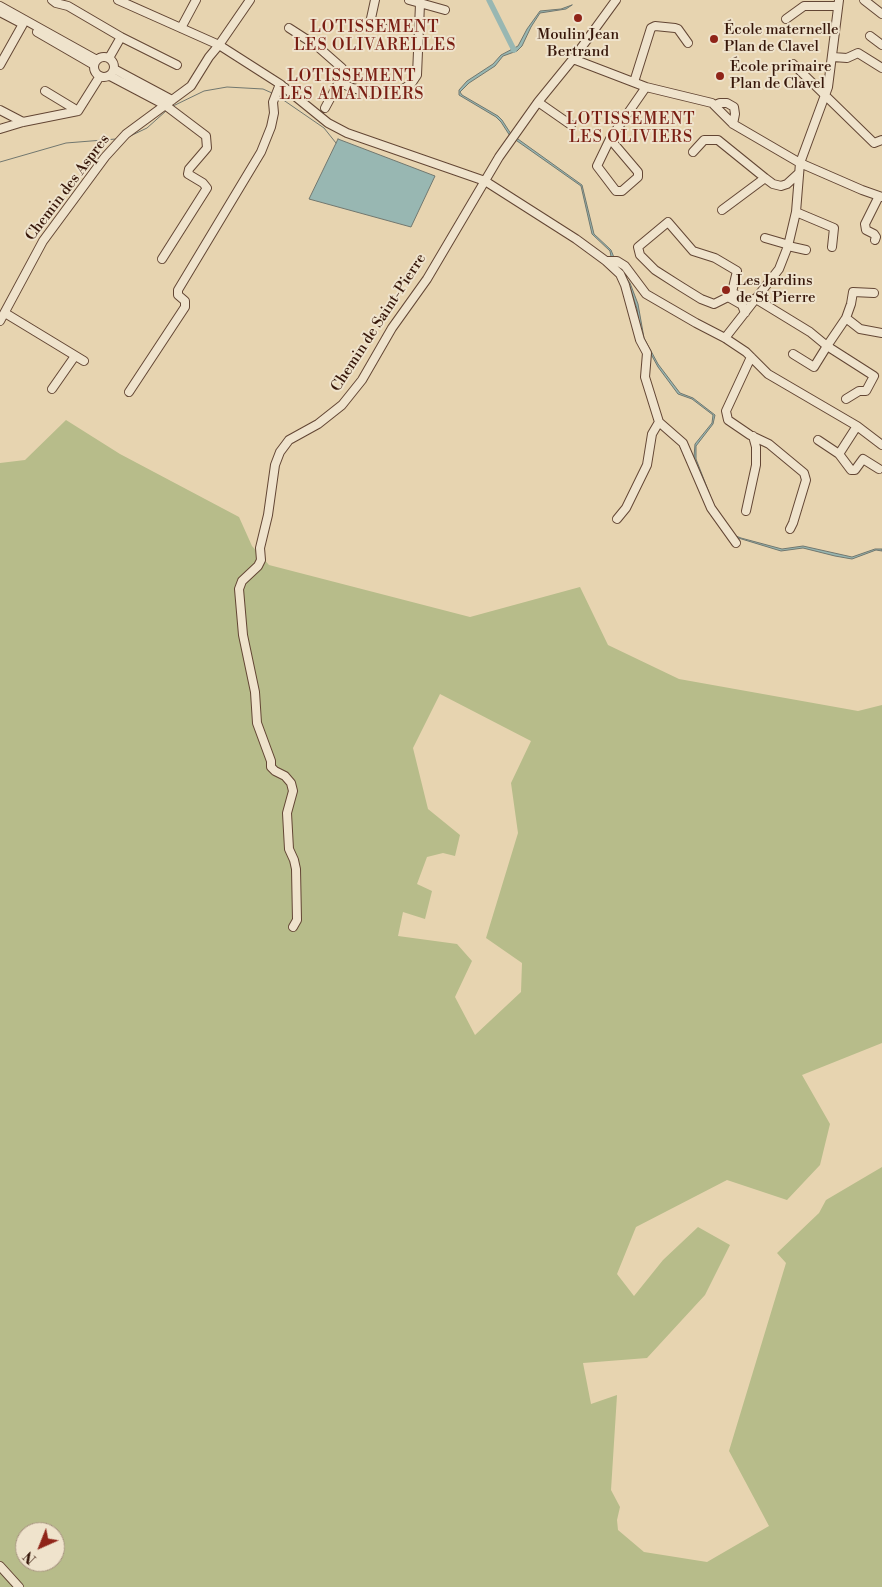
<!DOCTYPE html>
<html>
<head>
<meta charset="utf-8">
<style>
  body { margin:0 }
  #map { position:relative; width:882px; height:1587px; overflow:hidden; background:#e7d4b0; font-family:"Libre Bodoni",serif }
  canvas { display:block }
  .north { position:absolute; left:15px; top:1522px; width:50px; height:50px; box-sizing:border-box; background:#efe3cc; border:1px solid #a5917e; border-radius:50%; rotate:224deg; font-size:14px; font-weight:700; line-height:20px; text-align:center; color:#37170a }
  .north::after { content:''; display:block; margin:auto; width:18px; height:22px; background:#8f2418; clip-path:polygon(50% 0,100% 100%,50% 72%,0 100%) }
</style>
</head>
<body>
<div id="map">
<canvas width="882" height="1587"></canvas>
<div class="north">N</div>
</div>
<script>
const ctx = document.querySelector('canvas').getContext('2d');
ctx.lineJoin = 'round';
function paint(path, color) {
  ctx.fillStyle = color;
  ctx.fill(path, 'evenodd');
}
function poly(rows) {
  const path = new Path2D();
  for (const r of rows) {
    if (r.length === 3) {
      path.moveTo(r[0] + r[2], r[1]);
      path.arc(r[0], r[1], r[2], 0, 2 * Math.PI);
      continue;
    }
    path.moveTo(r[0], r[1]);
    for (let i = 2; i < r.length; i += 2) path.lineTo(r[i], r[i + 1]);
  }
  return path;
}
function trace(path, color, width, dash) {
  ctx.strokeStyle = color;
  ctx.lineWidth = width;
  ctx.lineCap = dash ? 'butt' : 'round';
  ctx.setLineDash(dash || []);
  ctx.stroke(path);
}
function label(font, color, halo, rows, align = 'center') {
  ctx.font = font + ' "Libre Bodoni",serif';
  ctx.lineWidth = 4;
  ctx.setLineDash([]);
  ctx.textBaseline = 'middle';
  ctx.strokeStyle = halo;
  ctx.fillStyle = color;
  for (const [text, x, y, turn = 0] of rows) {
    ctx.save();
    ctx.translate(x, y);
    ctx.rotate((+turn || 0) * Math.PI / 180);
    ctx.textAlign = isNaN(turn) ? turn : align;
    if (halo) ctx.strokeText(text, 0, 0);
    ctx.fillText(text, 0, 0);
    ctx.restore();
  }
}
paint(poly([
  [66,420,120,454,239,517,252,546,269,565,470,617,580,587,608,645,679,679,858,711,882,705,882,1043,802,1075,830,1124,820,1165,787,1200,727,1180,636,1227,617,1274,634,1296,663,1260,698,1227,730,1245,705,1295,647,1358,583,1363,591,1404,617,1395,611,1490,620,1507,617,1520,618,1530,644,1552,707,1562,769,1526,729,1451,786,1263,777,1253,819,1213,826,1200,882,1167,882,1587,0,1587,0,463,25,460],
  [440,694,531,741,511,783,518,833,486,938,522,963,521,992,475,1035,455,997,472,961,457,944,398,936,403,912,425,919,432,891,417,884,427,857,443,853,455,856,460,835,428,809,413,748],
  [25,1532,55,1532,55,1562,25,1562]
]), '#b7bc8a');
const water = poly([
  [572,5,566,9,540,13,531,27,522,46,517,51,503,56,495,66,469,83,460,92,462,95,498,116,502,120,511,134,582,185,594,234,611,250,617,265,630,283,638,304,644,338,658,364,680,393,693,398,715,415,713,424,696,446,696,459,715,508,729,528,736,536,741,538,782,549,803,546,852,557,875,549,882,549,882,551,876,550,852,559,835,556,803,548,781,551,735,537,718,516,696,468,694,457,695,444,712,423,713,415,692,399,678,394,658,367,646,345,640,330,637,309,629,284,612,262,610,251,592,234,581,186,510,136,501,122,496,117,459,95,459,90,467,81,493,64,501,55,518,46,527,29,540,11,561,9,572,5],
  [338,139,435,176,411,227,309,199,338,139]
]);
paint(water, '#98b7b2');
trace(water, '#71776f', 1);
trace(poly([
  [279,97,324,128,336,143],
  [171,107,204,91,227,87,263,89,272,93],
  [126,138,147,128,166,111],
  [0,162,66,143,116,139]
]), '#71776f', 1);
trace(poly([
  [489,0,514,50]
]), '#98b7b2', 5.5);
const minor = poly([
  [52,0,56,3,68,6,121,37,177,65],
  [118,0,219,45,280,84,328,123,347,133,485,181,576,239,606,261,617,261,625,266,646,294,696,323,725,338,746,352,768,374,857,426,882,445],
  [375,0,370,23,384,28],
  [409,0,445,10],
  [864,0,882,14],
  [0,6,97,60],
  [0,12,19,22],
  [786,19,804,6,838,6],
  [181,28,196,0],
  [289,28,317,46,342,68,339,82,352,88,380,94,398,92,411,84,417,75,420,4],
  [37,32,94,65],
  [870,36,882,45],
  [833,57,847,58,858,53,882,68],
  [104,67,10],
  [109,58,121,37],
  [573,59,646,87,712,103,733,124,800,163,862,190,882,197],
  [793,64,874,143,882,140],
  [0,65,23,24],
  [114,69,172,100],
  [110,76,165,105,206,136,207,148,189,169,188,174,203,183,207,188,162,259],
  [634,82,651,28,655,26,675,28,678,29,688,43],
  [45,91,78,111],
  [538,102,571,125],
  [715,105,720,103,727,103,734,107,735,114,733,124],
  [325,108,339,82],
  [0,110,23,122],
  [0,129,23,122,78,111,100,76],
  [610,139,638,172,638,177,622,191,616,191,597,166,610,139,646,87],
  [693,152,704,140,718,140,765,178],
  [722,210,765,178,773,184,781,186,787,184,799,173],
  [796,212,834,228,832,247],
  [765,238,789,245],
  [875,240,876,237,874,234,866,230,865,224,879,196],
  [788,246,806,250],
  [606,261,620,274,625,285,640,340,647,353,645,377,659,422,683,443,711,508,736,543],
  [5,313,84,361],
  [745,313,742,305,728,297,714,304,701,299,680,286,655,270,640,255,638,247,668,222,693,251,715,258,737,271,732,292,745,300,756,299,810,332,827,346,846,318,851,304,853,292,874,293],
  [846,318,860,329,882,333],
  [0,321,43,241,105,157,126,134,191,86,209,57,219,45,250,0],
  [725,338,779,269,788,246,796,212,800,163,828,87,839,0],
  [793,354,814,367,827,346,874,376,866,391,859,391,846,399],
  [751,357,726,411,728,420,750,435,769,444,804,473,806,480,793,523,790,529],
  [52,389,75,356],
  [129,392,185,307,185,301,178,295,178,290,261,152,271,127,274,113,273,102,280,84],
  [818,440,839,454,857,426],
  [839,454,851,470,855,470,863,459,879,469],
  [746,511,756,465,756,447,753,436],
  [617,519,626,508,647,465,652,434,659,422],
  [293,927,297,920,296,869,294,860,289,849,287,813,293,791,291,783,285,776,275,771,271,767,271,761,257,723,255,692,243,635,239,589,242,581,258,566,261,560,260,548,268,515,275,465,280,452,289,440,318,424,342,405,362,380,392,328,427,279,499,157,538,102,573,59,616,0],
  [0,1566,19,1587]
]);
trace(minor, '#634634', 10);
trace(minor, '#efe3cc', 8);
for (const [x, y, r, color] of [
  [578,18,5,"#8f2418"],
  [714,39,5,"#8f2418"],
  [720,76,5,"#8f2418"],
  [726,290,5,"#8f2418"]
]) {
  const dot = new Path2D();
  dot.arc(x, y, r, 0, 2 * Math.PI);
  ctx.fillStyle = color;
  ctx.fill(dot);
  trace(dot, '#efe3cc', 2);
}
label('15px', '#37170a', '#efe3cc', [
  ["École maternelle",724,30],
  ["Plan de Clavel",724,47],
  ["Moulin Jean",578,35,"center"],
  ["Bertrand",578,52,"center"],
  ["École primaire",730,67],
  ["Plan de Clavel",730,84],
  ["Les Jardins",736,281],
  ["de St Pierre",736,298]
], 'left');
label('15px', '#37170a', '#efe3cc', [
  ["Chemin des Aspres",68,188,-53],
  ["Chemin de Saint-Pierre",379,323,-57]
]);
ctx.letterSpacing = '1px';
label('16px', '#7a1f14', '#efe3cc', [
  ["LOTISSEMENT",375,28],
  ["LES OLIVARELLES",375,46],
  ["LOTISSEMENT",352,77],
  ["LES AMANDIERS",352,95],
  ["LOTISSEMENT",631,120],
  ["LES OLIVIERS",631,138]
]);
ctx.letterSpacing = '0px';
</script>
</body>
</html>
